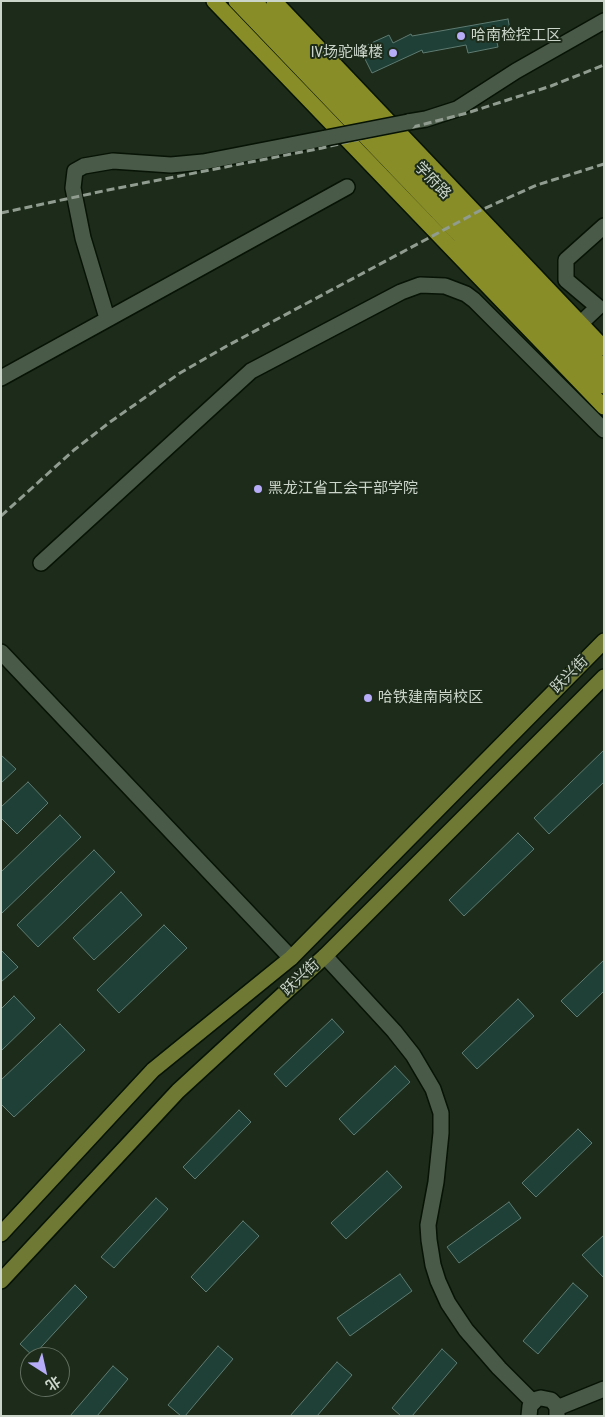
<!DOCTYPE html>
<html>
<head>
<meta charset="utf-8">
<style>
  body { margin:0 }
  #map { position:relative; width:605px; height:1417px; overflow:hidden; background:#1c2b1a; font-family:"Roboto Condensed","Noto Sans SC",sans-serif }
  canvas { display:block }
  .frame { position:absolute; inset:0; border:2px solid #cbd5ca; pointer-events:none }
  .north { position:absolute; left:20px; top:1347px; width:50px; height:50px; box-sizing:border-box; background:#1c2b1a; border:1px solid #626f60; border-radius:50%; rotate:145deg; font-size:14px; font-weight:700; line-height:20px; text-align:center; color:#cbd5ca }
  .north::after { content:''; display:block; margin:auto; width:18px; height:22px; background:#b6acf8; clip-path:polygon(50% 0,100% 100%,50% 72%,0 100%) }
</style>
</head>
<body>
<div id="map">
<canvas width="605" height="1417"></canvas>
<div class="frame"></div>
<div class="north">北</div>
</div>
<script>
const ctx = document.querySelector('canvas').getContext('2d');
ctx.lineJoin = 'round';
function paint(path, color) {
  ctx.fillStyle = color;
  ctx.fill(path, 'evenodd');
}
function poly(rows) {
  const path = new Path2D();
  for (const r of rows) {
    path.moveTo(r[0], r[1]);
    for (let i = 2; i < r.length; i += 2) path.lineTo(r[i], r[i + 1]);
  }
  return path;
}
function trace(path, color, width, dash) {
  ctx.strokeStyle = color;
  ctx.lineWidth = width;
  ctx.lineCap = dash ? 'butt' : 'round';
  ctx.setLineDash(dash || []);
  ctx.stroke(path);
}
function label(font, color, halo, rows, align = 'center') {
  ctx.font = font + ' "Roboto Condensed","Noto Sans SC",sans-serif';
  ctx.lineWidth = 4;
  ctx.setLineDash([]);
  ctx.textBaseline = 'middle';
  ctx.strokeStyle = halo;
  ctx.fillStyle = color;
  for (const [text, x, y, turn = 0] of rows) {
    ctx.save();
    ctx.translate(x, y);
    ctx.rotate((+turn || 0) * Math.PI / 180);
    ctx.textAlign = isNaN(turn) ? turn : align;
    if (halo) ctx.strokeText(text, 0, 0);
    ctx.fillText(text, 0, 0);
    ctx.restore();
  }
}
const building = poly([
  [508,19,511,35,496,38,498,47,468,53,466,45,423,53,422,50,372,73,364,57,371,54,367,45,389,35,393,43,411,34,412,36,508,19],
  [604,750,604,782,549,834,534,818,604,750],
  [1,755,16,769,1,783,1,755],
  [28,782,48,803,17,834,1,818,1,807,28,782],
  [60,815,81,837,1,914,1,872,60,815],
  [518,833,534,849,464,916,449,900,518,833],
  [94,850,115,872,38,947,17,925,94,850],
  [121,892,142,915,94,960,73,938,121,892],
  [164,925,187,948,119,1013,97,990,164,925],
  [1,950,18,967,1,982,1,950],
  [604,960,604,991,577,1017,561,1001,604,960],
  [14,996,35,1018,1,1051,1,1009,14,996],
  [518,999,534,1016,477,1069,462,1053,518,999],
  [332,1019,344,1032,286,1087,274,1074,332,1019],
  [60,1024,85,1050,14,1117,1,1104,1,1080,60,1024],
  [395,1066,410,1082,354,1135,339,1119,395,1066],
  [239,1110,251,1122,195,1179,183,1167,239,1110],
  [578,1129,592,1143,536,1197,522,1183,578,1129],
  [387,1171,402,1187,346,1239,331,1223,387,1171],
  [156,1198,168,1209,114,1268,101,1257,156,1198],
  [509,1202,521,1218,459,1263,447,1247,509,1202],
  [243,1221,259,1236,206,1292,191,1277,243,1221],
  [604,1235,604,1278,582,1255,604,1235],
  [400,1274,412,1291,350,1336,337,1318,400,1274],
  [573,1283,588,1296,538,1354,523,1341,573,1283],
  [75,1285,87,1297,33,1356,20,1344,75,1285],
  [218,1346,233,1359,185,1416,181,1416,168,1405,218,1346],
  [442,1349,457,1363,412,1416,401,1416,392,1408,442,1349],
  [337,1362,352,1375,317,1416,290,1416,337,1362],
  [113,1366,128,1379,97,1416,70,1416,113,1366]
]);
paint(building, '#1e4036');
trace(building, '#5f7b72', 1);
const minor = poly([
  [408,122,426,119,457,109,516,71,604,21],
  [107,318,83,238,73,188,75,171,84,166,113,161,171,165,203,162,326,138],
  [581,323,598,307,566,280,566,260,604,226],
  [1,378,347,187],
  [41,563,251,371,401,292,420,285,445,286,466,294,474,300,604,430],
  [1,652,291,958],
  [325,956,394,1031,413,1055,433,1089,441,1113,441,1133,436,1182,428,1225,429,1240,433,1265,438,1281,448,1303,466,1330,499,1368,533,1402],
  [557,1408,604,1389],
  [529,1416,530,1406,537,1399,541,1398,551,1400,555,1404,557,1408,557,1416]
]);
const major = poly([
  [1,1234,153,1070,291,958,604,641],
  [1,1281,178,1091,325,956,604,677]
]);
const highway = poly([
  [214,1,604,407],
  [236,1,604,386],
  [254,1,604,368],
  [274,1,604,348]
]);
trace(minor, '#061305', 18);
trace(major, '#061305', 18);
trace(highway, '#061305', 18);
trace(minor, '#4a5a48', 15);
trace(major, '#6f7934', 15);
trace(highway, '#888d27', 15);
trace(poly([
  [1,213,108,190,322,148,413,127,467,113,551,86,604,65],
  [1,516,74,450,110,422,180,373,225,347,481,210,537,185,604,164]
]), '#909c8f', 3, [8, 4]);
const minorBridge = poly([
  [326,138,408,122]
]);
trace(minorBridge, '#061305', 18, []);
trace(minorBridge, '#4a5a48', 15);
for (const [x, y, r, color] of [
  [461,36,5,"#b6acf8"],
  [393,53,5,"#b6acf8"],
  [258,489,5,"#b6acf8"],
  [368,698,5,"#b6acf8"]
]) {
  const dot = new Path2D();
  dot.arc(x, y, r, 0, 2 * Math.PI);
  ctx.fillStyle = color;
  ctx.fill(dot);
  trace(dot, '#1c2b1a', 2);
}
label('15px', '#cbd5ca', '#1c2b1a', [
  ["哈南检控工区",471,36],
  ["IV场驼峰楼",383,53,"right"],
  ["黑龙江省工会干部学院",268,489],
  ["哈铁建南岗校区",378,698]
], 'left');
label('15px', '#cbd5ca', '#1c2b1a', [
  ["学府路",432,181,46],
  ["跃兴街",570,675,-45],
  ["跃兴街",301,978,-43]
]);
</script>
</body>
</html>
